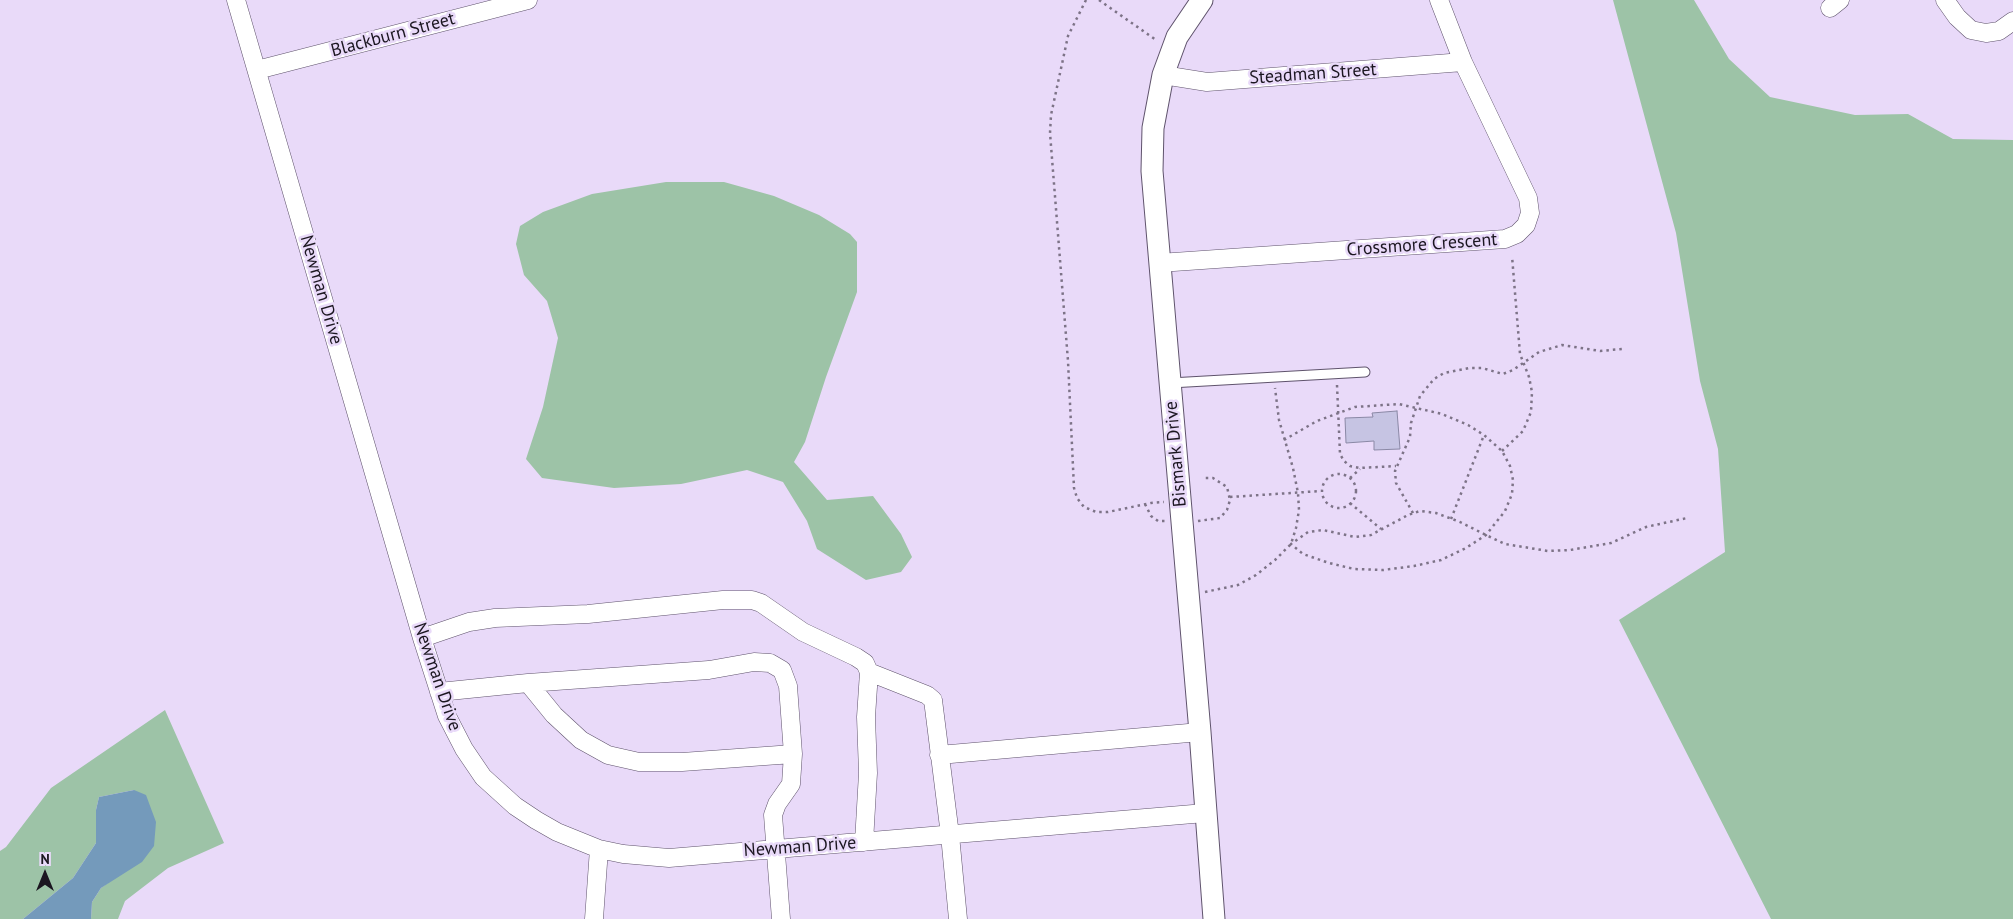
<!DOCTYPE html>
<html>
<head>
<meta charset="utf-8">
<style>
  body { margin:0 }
  #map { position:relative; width:2013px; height:919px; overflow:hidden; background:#e9daf9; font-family:"PT Sans",sans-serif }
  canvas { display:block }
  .north { position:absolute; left:20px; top:849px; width:50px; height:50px; -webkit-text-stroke:4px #e9daf9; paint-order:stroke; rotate:0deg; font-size:14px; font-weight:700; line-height:20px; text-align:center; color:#1b1620 }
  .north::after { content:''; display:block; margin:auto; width:18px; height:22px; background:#1b1620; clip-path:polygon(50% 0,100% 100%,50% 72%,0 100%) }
</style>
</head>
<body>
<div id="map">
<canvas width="2013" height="919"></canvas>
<div class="north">N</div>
</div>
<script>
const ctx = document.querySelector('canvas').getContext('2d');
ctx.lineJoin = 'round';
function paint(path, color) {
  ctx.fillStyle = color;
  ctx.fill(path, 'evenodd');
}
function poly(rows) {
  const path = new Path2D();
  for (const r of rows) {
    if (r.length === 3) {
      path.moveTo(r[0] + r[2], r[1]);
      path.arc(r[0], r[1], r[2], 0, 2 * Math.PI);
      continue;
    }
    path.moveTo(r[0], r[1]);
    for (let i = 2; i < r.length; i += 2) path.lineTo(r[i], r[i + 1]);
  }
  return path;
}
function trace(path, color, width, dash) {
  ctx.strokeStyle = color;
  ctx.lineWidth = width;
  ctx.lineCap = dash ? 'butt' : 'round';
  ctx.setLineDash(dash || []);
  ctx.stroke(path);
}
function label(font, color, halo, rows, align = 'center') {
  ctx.font = font + ' "PT Sans",sans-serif';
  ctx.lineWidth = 5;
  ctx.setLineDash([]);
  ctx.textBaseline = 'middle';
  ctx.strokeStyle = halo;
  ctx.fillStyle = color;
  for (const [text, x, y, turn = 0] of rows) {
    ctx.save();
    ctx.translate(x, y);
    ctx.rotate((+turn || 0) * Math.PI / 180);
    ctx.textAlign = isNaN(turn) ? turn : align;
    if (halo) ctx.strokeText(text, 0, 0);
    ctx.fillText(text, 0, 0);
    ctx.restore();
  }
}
paint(poly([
  [1613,0,1694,0,1729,59,1770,97,1855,115,1908,114,1953,139,2013,140,2013,919,1771,919,1619,620,1725,552,1718,449,1700,381,1676,233],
  [666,182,724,182,774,196,819,215,850,234,857,242,857,292,826,377,805,442,794,462,827,500,873,496,901,534,912,557,901,572,866,580,817,549,807,521,783,482,747,470,681,484,614,488,542,478,526,459,543,407,558,338,547,301,524,275,516,244,520,226,543,212,592,194],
  [165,710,224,843,168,868,125,901,118,919,91,919,92,902,101,888,120,874,134,790,99,797,96,810,96,843,73,878,23,919,0,919,0,851,6,847,51,788]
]), '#9dc3a7');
paint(poly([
  [134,790,146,795,156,822,154,846,142,862,101,888,92,902,91,919,23,919,73,878,96,843,96,810,99,797]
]), '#749abb');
const building = poly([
  [1397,411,1400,449,1374,450,1374,441,1346,443,1345,418,1373,417,1372,413,1397,411]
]);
paint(building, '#c6c4e3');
trace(building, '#8a88a5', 1);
const service = poly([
  [1170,383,1365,372]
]);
const minor = poly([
  [236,0,422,638,447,716,464,749,483,777,515,806,536,820,557,832,599,849,623,854,669,858,1205,813],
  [1945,0,1957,17,1971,30,1986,33,1999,31,2013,21],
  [1830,8,1840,0],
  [257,70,528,0],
  [1163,75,1207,82,1463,62],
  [1159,263,1505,239,1517,234,1526,225,1530,213,1528,198,1463,62,1439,0],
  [422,638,469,622,495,618,588,614,723,600,752,600,761,603,803,632,856,657,865,663,869,672,866,717,868,773,864,842],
  [869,672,927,695,933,700,950,835,958,919],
  [528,683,554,715,581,740,608,755,639,762,682,762,793,754],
  [439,692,528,683,709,670,754,662,770,663,782,670,788,686,793,754,791,784,777,804,773,815,781,919],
  [939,755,1200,732],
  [594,919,599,849]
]);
const tertiary = poly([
  [1202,0,1177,37,1163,75,1153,128,1152,171,1200,732,1214,919]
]);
trace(service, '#5f536c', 11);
trace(minor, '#5f536c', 19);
trace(tertiary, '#5f536c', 23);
trace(poly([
  [1086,0,1068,36,1051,115,1050,133,1068,361,1074,488,1077,498,1084,507,1096,512,1108,512,1151,503,1164,502],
  [1099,0,1156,40],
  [1337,385,1340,454,1344,461,1350,466,1360,468,1396,466],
  [1284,440,1317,421,1355,407,1399,404,1442,414,1468,425,1484,435,1502,451,1510,466,1513,480,1512,494,1505,511,1486,535,1466,548,1441,560,1414,566,1383,570,1354,569,1329,563,1303,554,1291,544,1308,532,1323,530,1355,537,1371,535,1408,515,1420,511,1436,513,1460,522,1486,535,1505,544,1548,551,1570,550,1611,543,1646,527,1687,518],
  [1502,451,1523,431,1531,412,1532,392,1529,377,1520,354,1512,256],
  [1339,491,17],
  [1350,478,1360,469],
  [1230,497,1321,491],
  [1350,503,1381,529],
  [1145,504,1151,516,1158,521,1165,521],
  [1413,513,1396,483,1395,471,1410,437,1411,423,1420,396,1434,379,1444,373,1469,368,1482,368,1503,374,1513,370,1539,352,1562,345,1600,351,1622,349],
  [1451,519,1484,435],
  [1198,521,1220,518,1227,510,1230,500,1227,487,1213,478,1204,478],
  [1205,592,1238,585,1256,575,1275,560,1291,544,1296,528,1299,510,1298,493,1293,468,1279,420,1275,388]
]), '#7d7387', 2.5, [2.5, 4]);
trace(service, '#fff', 9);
trace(minor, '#fff', 18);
trace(tertiary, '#fff', 21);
label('18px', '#1b1620', '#e9daf9', [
  ["Blackburn Street",393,35,-15],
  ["Steadman Street",1313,74,-4],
  ["Crossmore Crescent",1422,245,-4],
  ["Newman Drive",321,290,74],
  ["Bismark Drive",1176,454,-95],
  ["Newman Drive",437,677,71],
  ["Newman Drive",800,847,-4]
]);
</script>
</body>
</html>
